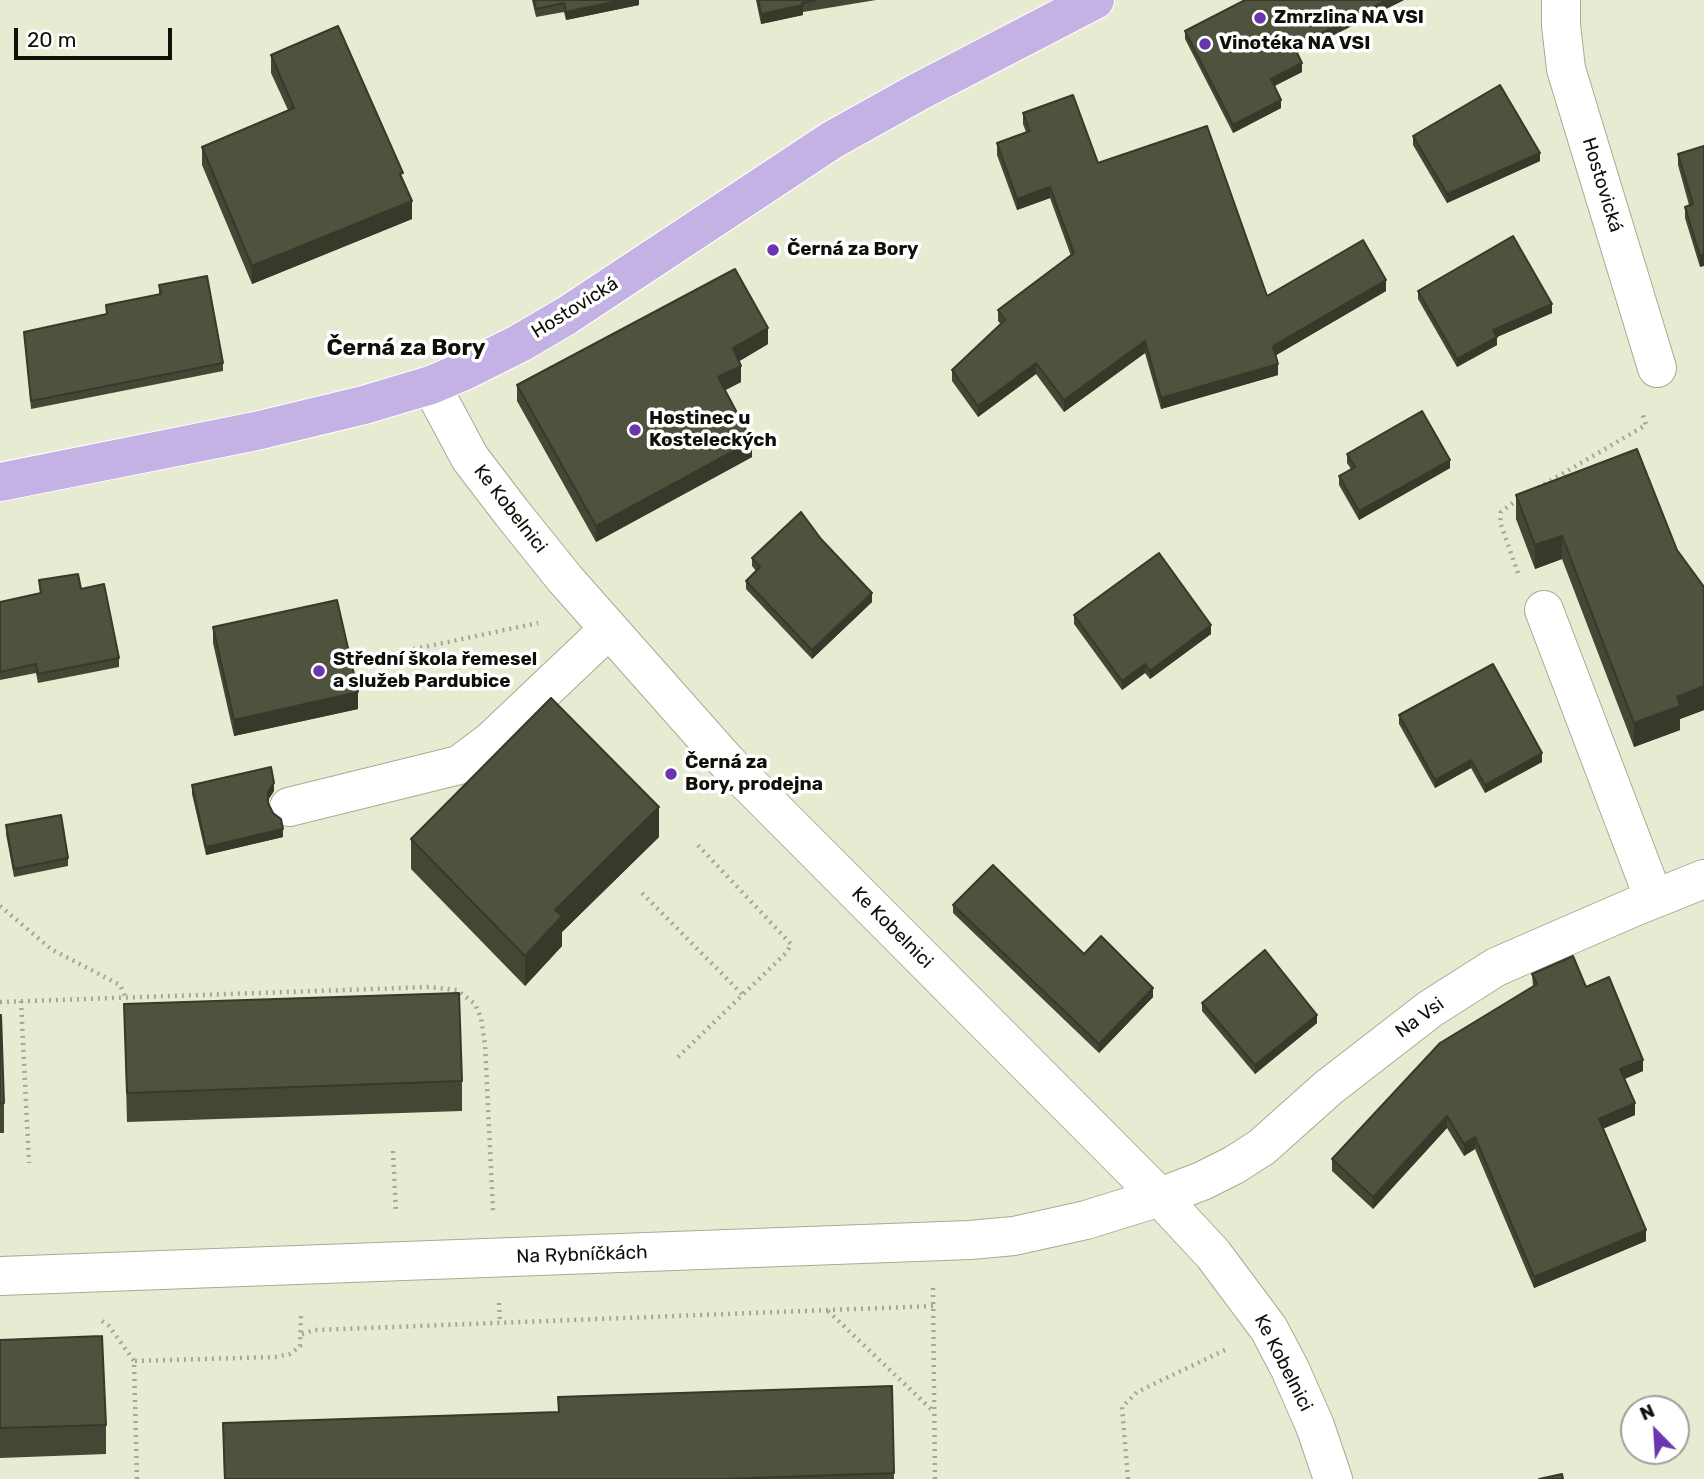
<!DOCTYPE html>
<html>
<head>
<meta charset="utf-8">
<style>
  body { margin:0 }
  #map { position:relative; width:1704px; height:1479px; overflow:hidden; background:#e7ebd2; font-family:Rubik,sans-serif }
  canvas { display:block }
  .north { position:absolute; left:1620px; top:1395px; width:70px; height:70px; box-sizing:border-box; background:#fff; border:2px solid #9f9f9c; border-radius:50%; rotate:336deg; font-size:19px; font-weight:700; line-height:28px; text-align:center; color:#0f1008 }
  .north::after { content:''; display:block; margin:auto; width:24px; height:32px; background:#6a36ad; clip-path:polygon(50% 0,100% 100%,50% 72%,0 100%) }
  .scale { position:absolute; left:14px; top:28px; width:158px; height:32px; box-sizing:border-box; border:4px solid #0f1008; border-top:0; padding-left:9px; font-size:21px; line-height:24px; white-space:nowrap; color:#0f1008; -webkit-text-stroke:5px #fff; paint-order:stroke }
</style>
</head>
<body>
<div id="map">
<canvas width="1704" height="1479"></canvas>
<div class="north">N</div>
<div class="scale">20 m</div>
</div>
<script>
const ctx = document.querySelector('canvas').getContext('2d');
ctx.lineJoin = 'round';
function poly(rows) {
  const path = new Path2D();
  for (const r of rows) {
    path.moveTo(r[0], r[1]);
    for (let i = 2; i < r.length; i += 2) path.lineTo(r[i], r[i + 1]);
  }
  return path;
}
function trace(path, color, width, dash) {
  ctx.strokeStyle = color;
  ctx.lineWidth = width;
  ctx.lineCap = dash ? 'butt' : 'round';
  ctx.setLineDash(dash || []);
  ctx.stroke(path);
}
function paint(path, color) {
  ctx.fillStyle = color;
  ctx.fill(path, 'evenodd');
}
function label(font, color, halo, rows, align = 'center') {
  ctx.font = font + ' Rubik,sans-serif';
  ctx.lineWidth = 7;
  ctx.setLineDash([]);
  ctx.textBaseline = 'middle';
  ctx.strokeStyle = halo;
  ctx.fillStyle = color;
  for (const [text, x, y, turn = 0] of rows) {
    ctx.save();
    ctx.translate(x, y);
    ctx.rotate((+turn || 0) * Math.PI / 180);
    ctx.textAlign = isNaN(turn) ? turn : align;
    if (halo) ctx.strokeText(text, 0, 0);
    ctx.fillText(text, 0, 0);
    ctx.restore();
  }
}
const minor = poly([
  [1561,0,1561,25,1566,69,1657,368],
  [431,385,470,458,512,513,565,579,727,762,1160,1197,1213,1254,1269,1329,1290,1369,1315,1426,1333,1479],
  [1544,610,1654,899],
  [289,807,459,765,491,741,609,629],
  [0,1276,970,1240,1014,1236,1086,1220,1160,1197,1202,1181,1234,1165,1262,1147,1328,1088,1430,1009,1496,967,1634,907,1704,879]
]);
const major = poly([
  [0,482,256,431,364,405,431,385,464,371,520,343,566,316,832,140,918,92,1095,0]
]);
trace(minor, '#a8ab94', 40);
trace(major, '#fff', 40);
trace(poly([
  [1538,488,1646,425,1642,412],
  [1518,573,1500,522,1501,512,1521,497],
  [386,655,538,623],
  [642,893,743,995],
  [0,906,51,949,120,985,126,998],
  [21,1001,29,1163],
  [0,1002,429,987,457,990,475,1004,481,1018,485,1044,493,1211],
  [678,1057,787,952,791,944,695,842],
  [393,1151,396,1213],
  [933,1288,935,1479],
  [499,1303,500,1323],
  [828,1311,933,1411],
  [102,1321,109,1326,134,1361],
  [302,1334,315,1330,933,1306],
  [137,1479,134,1361,275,1357,290,1354,300,1346,301,1313],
  [1128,1479,1122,1407,1137,1392,1225,1350]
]), '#a4a793', 4.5, [2, 5]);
trace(minor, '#fff', 38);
trace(major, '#c4b2e5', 38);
paint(poly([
  [532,0,639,0,639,5,566,20,564,12,536,17],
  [756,0,876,0,803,12,803,15,761,24],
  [1404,0,1297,53,1302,72,1275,86,1281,108,1233,133,1185,39,1185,31],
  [271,55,403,181,412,219,252,284,202,165,202,147,288,110,271,73],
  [1023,113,1098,163,1267,296,1386,291,1276,355,1278,375,1161,409,1145,353,1064,412,1036,374,978,417,952,381,952,370,1001,324,998,321,998,310,1071,256,1050,198,1017,210,997,155,997,143,1026,132,1023,124],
  [1413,136,1540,161,1447,203,1413,145],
  [1704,146,1700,267,1685,218,1685,207,1689,205,1678,165,1678,154],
  [159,285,223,363,223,371,31,409,24,332,106,314,106,305,159,294],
  [1418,291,1552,313,1497,337,1497,345,1457,367,1418,299],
  [768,344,739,361,741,382,725,390,752,457,596,542,517,401,517,385],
  [1347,454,1450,468,1359,520,1339,485,1339,476,1351,469,1347,463],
  [1516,495,1677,550,1704,587,1704,710,1680,719,1680,730,1634,747,1562,559,1535,569,1516,519],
  [821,539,872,602,812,659,746,589,746,581,756,571,752,566,752,558],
  [39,580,81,589,119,658,119,667,38,683,36,673,0,680,0,602,40,594],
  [1074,615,1211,634,1150,679,1145,673,1122,690,1074,624],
  [213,627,358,709,234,736,213,643],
  [1399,715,1542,762,1485,793,1471,768,1435,788,1399,724],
  [192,785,274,791,268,800,268,804,283,837,206,855,192,794],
  [6,825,68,858,68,866,14,877,6,834],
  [659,837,562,932,562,946,525,986,411,869,411,839],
  [953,905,1084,954,1153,997,1099,1053,953,913],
  [1532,974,1586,987,1643,1071,1625,1079,1635,1115,1603,1129,1646,1241,1534,1288,1475,1149,1464,1156,1447,1128,1373,1209,1332,1171,1332,1159,1533,986],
  [1202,1003,1317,1023,1255,1074,1202,1011],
  [124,1004,462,1081,462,1111,127,1122],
  [0,1015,4,1103,4,1133,0,1133],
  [0,1340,106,1425,106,1454,0,1458],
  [892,1386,894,1479,224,1479,223,1423,558,1412]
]), '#444734');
paint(poly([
  [622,0,639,0,639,5,566,20,566,12],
  [1387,0,1404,0,1294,55,1294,47],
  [803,5,803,15,761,24,761,14],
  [1302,63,1302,72,1271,87,1271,79],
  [1281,100,1281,108,1233,133,1233,125],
  [1540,153,1540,161,1447,203,1447,194],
  [1050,187,1050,198,1017,210,1017,199],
  [412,201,412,219,252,284,252,266],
  [1704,254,1704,266,1700,267,1700,256],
  [1386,280,1386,291,1273,357,1273,346],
  [1552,304,1552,313,1497,337,1497,345,1457,367,1457,359,1493,330],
  [768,328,768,344,733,365,733,348],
  [1145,341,1145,353,1064,412,1064,400],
  [1036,363,1036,374,978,417,978,406],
  [1278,364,1278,375,1161,409,1161,398],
  [741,366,741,382,718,394,718,377],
  [752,441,752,457,596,542,596,526],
  [1450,460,1450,468,1359,520,1359,511],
  [1562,536,1562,559,1535,569,1535,545],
  [872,593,872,602,812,659,812,650],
  [1211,625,1211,634,1150,679,1150,671],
  [1145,664,1145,673,1122,690,1122,681],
  [1704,686,1704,710,1680,719,1680,730,1634,747,1634,723,1677,697],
  [358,692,358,709,234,736,234,720],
  [1542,753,1542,762,1485,793,1485,785],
  [1471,760,1471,768,1435,788,1435,780],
  [274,783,274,791,268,800,268,792],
  [659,807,659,837,562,932,562,946,525,986,525,956,555,910],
  [283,829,283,837,206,855,206,847],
  [1153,988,1153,997,1099,1053,1099,1044],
  [1317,1015,1317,1023,1255,1074,1255,1065],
  [1643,1060,1643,1071,1620,1080,1620,1069],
  [1635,1103,1635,1115,1599,1130,1599,1119],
  [1447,1116,1447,1128,1373,1209,1373,1197],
  [1475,1137,1475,1149,1464,1156,1464,1144],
  [1646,1230,1646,1241,1534,1288,1534,1277]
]), '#37392b');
const building = poly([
  [534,0,622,0,566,12,564,3,536,9,534,0],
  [758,0,817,0,802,3,803,5,761,14,758,0],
  [1245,0,1387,0,1294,47,1302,63,1271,79,1281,100,1233,125,1185,31,1245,0],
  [338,26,403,173,400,174,412,201,252,266,202,147,294,108,271,55,338,26],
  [1500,85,1540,153,1447,194,1413,136,1500,85],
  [1073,95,1098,163,1207,126,1267,296,1363,240,1386,280,1273,346,1278,364,1161,398,1145,341,1064,400,1036,363,978,406,952,370,1005,320,998,310,1074,253,1050,187,1017,199,997,143,1030,131,1023,113,1073,95],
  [1704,146,1704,254,1700,256,1685,207,1693,204,1678,154,1704,146],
  [1513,236,1552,304,1493,330,1497,337,1457,359,1418,291,1513,236],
  [735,269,768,328,733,348,741,366,718,377,752,441,596,526,517,385,735,269],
  [207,276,223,363,31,401,24,332,107,314,106,305,161,294,159,285,207,276],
  [1422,411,1450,460,1359,511,1339,476,1355,467,1347,454,1422,411],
  [1637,449,1677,550,1704,587,1704,686,1677,697,1680,706,1634,723,1562,536,1535,545,1516,495,1637,449],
  [801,512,821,539,872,593,812,650,746,581,760,567,752,558,801,512],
  [1159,553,1211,625,1150,671,1145,664,1122,681,1074,615,1159,553],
  [78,574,81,589,104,584,119,658,38,674,36,664,0,672,0,602,41,593,39,580,78,574],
  [337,600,358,692,234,720,213,627,337,600],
  [1493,664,1542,753,1485,785,1471,760,1435,780,1399,715,1493,664],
  [551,698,659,807,555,910,562,916,525,956,411,839,551,698],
  [271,767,274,783,268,792,268,803,273,813,281,819,283,829,206,847,192,785,271,767],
  [61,815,68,858,14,869,6,825,61,815],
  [993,865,1084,954,1101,936,1153,988,1099,1044,953,905,993,865],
  [1265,950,1317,1015,1255,1065,1202,1003,1265,950],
  [1573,956,1586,987,1609,977,1643,1060,1620,1069,1635,1103,1599,1119,1646,1230,1534,1277,1475,1137,1464,1144,1447,1116,1373,1197,1332,1159,1440,1043,1537,984,1532,974,1573,956],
  [459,993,462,1081,127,1093,124,1004,459,993],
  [0,1015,1,1015,4,1103,0,1104,0,1015],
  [102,1336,106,1425,0,1428,0,1340,102,1336],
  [892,1386,894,1473,725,1479,225,1479,223,1423,559,1412,558,1397,892,1386],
  [1562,1474,1563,1479,1539,1479,1562,1474]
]);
paint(building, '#4f523d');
trace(building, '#37392b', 2);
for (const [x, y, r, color] of [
  [1260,18,7,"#6a36ad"],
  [1205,44,7,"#6a36ad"],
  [773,250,7,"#6a36ad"],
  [635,430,7,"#6a36ad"],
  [319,671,7,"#6a36ad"],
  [671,774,7,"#6a36ad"]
]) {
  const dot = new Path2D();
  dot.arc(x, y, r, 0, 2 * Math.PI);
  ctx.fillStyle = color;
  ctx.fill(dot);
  trace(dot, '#fff', 2.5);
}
label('bold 19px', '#0f1008', '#fff', [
  ["Zmrzlina NA VSI",1274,18],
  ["Vinotéka NA VSI",1219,44],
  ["Černá za Bory",787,250],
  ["Hostinec u",649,419],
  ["Kosteleckých",649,441],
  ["Střední škola řemesel",333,660],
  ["a služeb Pardubice",333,682],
  ["Černá za",685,763],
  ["Bory, prodejna",685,785]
], 'left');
label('19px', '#0f1008', '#fff', [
  ["Hostovická",1602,185,73],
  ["Hostovická",575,308,-32],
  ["Ke Kobelnici",510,509,52],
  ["Ke Kobelnici",892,928,45],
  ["Na Vsi",1420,1018,-36],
  ["Na Rybníčkách",582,1255,-2],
  ["Ke Kobelnici",1283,1363,63]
]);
label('bold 23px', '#0f1008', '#fff', [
  ["Černá za Bory",406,348]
]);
</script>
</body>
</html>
